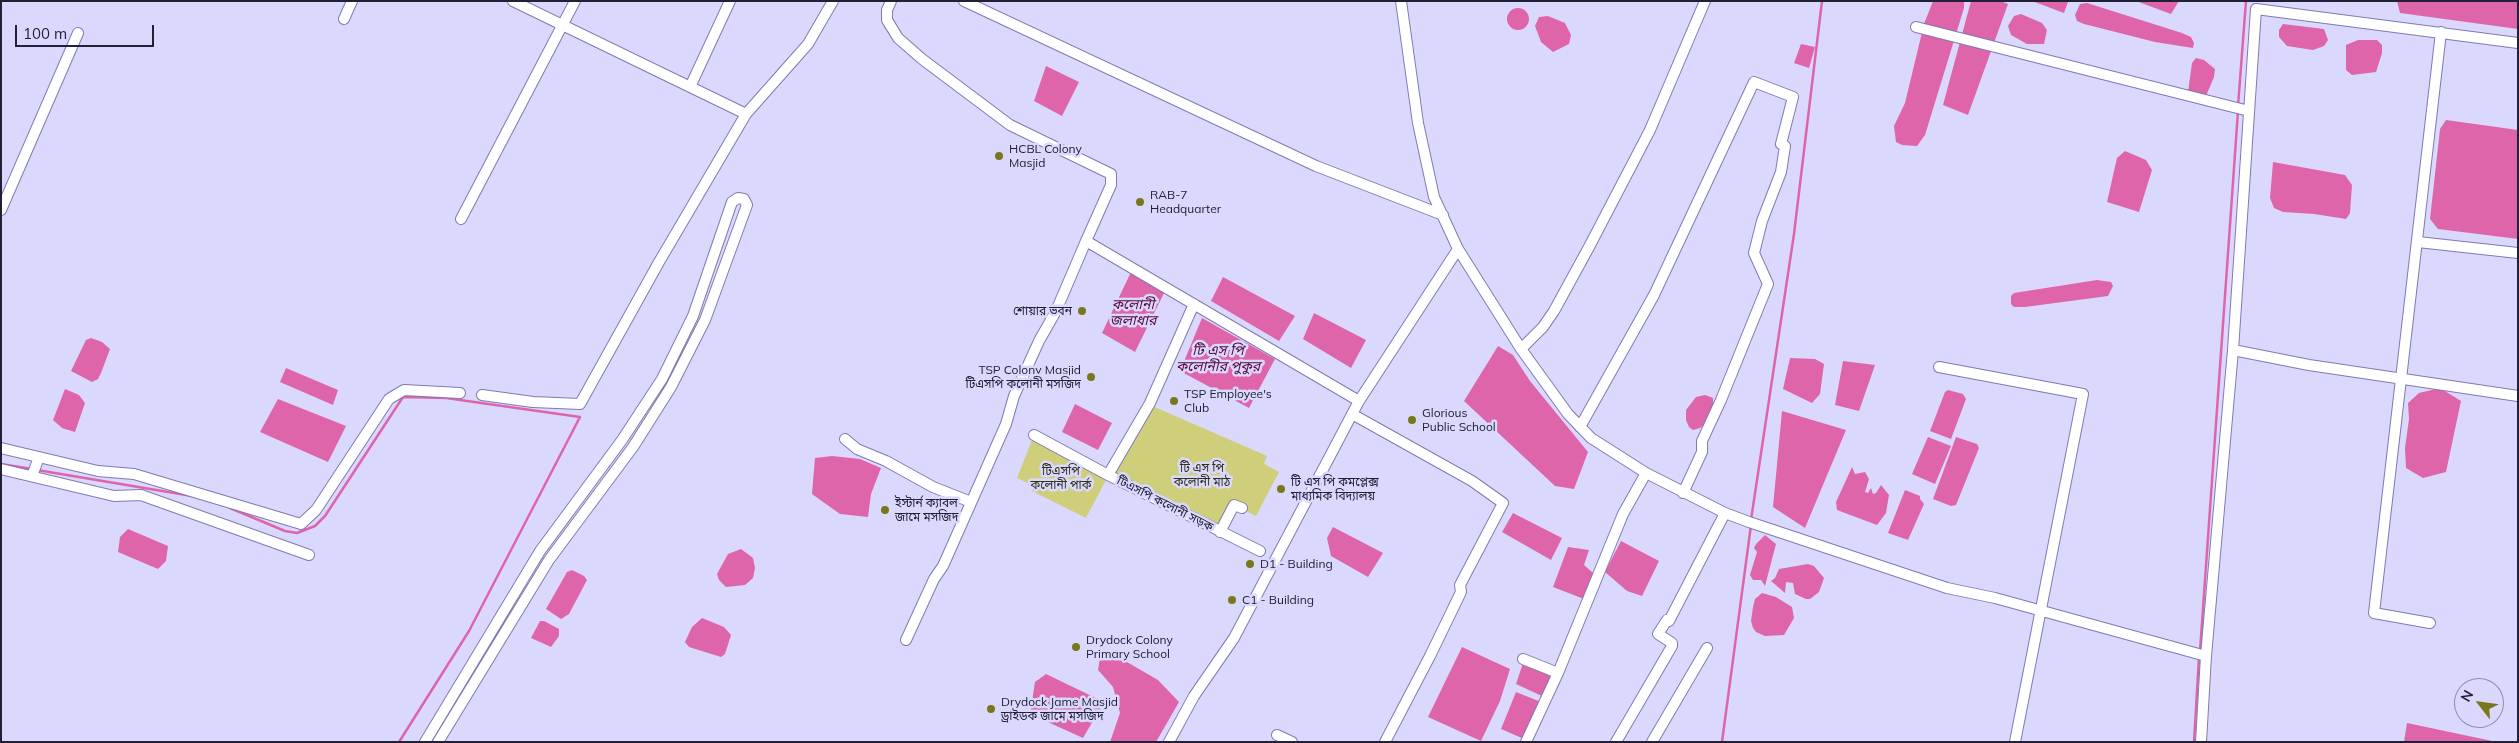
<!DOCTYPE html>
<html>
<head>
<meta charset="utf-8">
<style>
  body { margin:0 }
  #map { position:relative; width:2519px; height:743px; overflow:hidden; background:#dad9fd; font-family:Mulish,sans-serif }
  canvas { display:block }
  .frame { position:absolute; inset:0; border:2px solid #222036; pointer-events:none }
  .north { position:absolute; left:2454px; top:678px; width:50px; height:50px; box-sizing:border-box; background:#dad9fd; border:1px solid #908fad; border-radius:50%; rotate:300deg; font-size:14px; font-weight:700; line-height:20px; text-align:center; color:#222036 }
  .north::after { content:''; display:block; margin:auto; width:18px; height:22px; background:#79761b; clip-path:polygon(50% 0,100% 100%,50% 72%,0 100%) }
  .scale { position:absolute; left:15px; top:25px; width:139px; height:22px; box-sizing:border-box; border:2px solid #222036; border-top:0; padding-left:6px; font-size:15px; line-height:18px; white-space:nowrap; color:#222036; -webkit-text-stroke:4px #dad9fd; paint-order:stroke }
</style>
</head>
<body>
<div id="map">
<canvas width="2519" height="743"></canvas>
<div class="frame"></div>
<div class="north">N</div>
<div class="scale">100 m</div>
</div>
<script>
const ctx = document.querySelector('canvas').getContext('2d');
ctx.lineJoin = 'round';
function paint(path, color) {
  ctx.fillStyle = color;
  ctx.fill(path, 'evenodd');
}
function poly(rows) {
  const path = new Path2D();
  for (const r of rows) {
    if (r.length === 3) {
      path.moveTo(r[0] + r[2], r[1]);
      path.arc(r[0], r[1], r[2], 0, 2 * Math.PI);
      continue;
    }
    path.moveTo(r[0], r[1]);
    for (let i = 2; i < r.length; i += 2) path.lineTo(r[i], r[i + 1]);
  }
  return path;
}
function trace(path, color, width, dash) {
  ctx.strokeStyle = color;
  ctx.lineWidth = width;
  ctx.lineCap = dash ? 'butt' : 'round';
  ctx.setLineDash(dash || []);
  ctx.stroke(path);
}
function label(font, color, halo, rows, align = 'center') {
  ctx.font = font + ' Mulish,"Noto Sans Bengali",sans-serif';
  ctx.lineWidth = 5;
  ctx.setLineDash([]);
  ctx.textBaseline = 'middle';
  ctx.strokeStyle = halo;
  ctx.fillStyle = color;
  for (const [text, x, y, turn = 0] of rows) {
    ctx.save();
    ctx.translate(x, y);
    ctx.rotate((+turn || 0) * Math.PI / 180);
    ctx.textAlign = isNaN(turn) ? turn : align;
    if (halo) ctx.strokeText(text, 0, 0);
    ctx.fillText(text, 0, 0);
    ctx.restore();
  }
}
paint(poly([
  [1150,405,1267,456,1264,464,1279,472,1256,516,1235,506,1221,532,1108,476,1086,518,1032,491,1034,486,1017,478,1034,435,1108,475]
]), '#cfce7b');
paint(poly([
  [1933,1,1964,1,1964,8,1925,135,1917,146,1902,145,1896,142,1894,126,1905,103,1924,24],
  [1971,1,2000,1,2008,4,1968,115,1943,105],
  [2032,1,2067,1,2068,2,2064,13],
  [2136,1,2179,1,2171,14],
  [2397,1,2518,1,2518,29,2400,13],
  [2087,3,2182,33,2191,37,2194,43,2193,48,2155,42,2084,24,2077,21,2075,15,2080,4],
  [1518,19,11],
  [2021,14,2042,23,2047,30,2044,44,2027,44,2011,35,2008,26,2014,16],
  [1548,16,1565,23,1571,35,1569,44,1553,52,1541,42,1535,26,1539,17],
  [2283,24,2324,29,2328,40,2324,46,2313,50,2287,46,2279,37,2279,30],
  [2358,40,2377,40,2382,45,2382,53,2376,72,2352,75,2346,70,2346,45],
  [1801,44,1815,47,1809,68,1794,63],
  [2196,58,2204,60,2215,69,2214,77,2206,96,2188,92,2192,63],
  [1046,66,1079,82,1062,116,1034,101],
  [2446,120,2518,130,2518,239,2438,229,2430,219,2440,129],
  [2125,151,2146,160,2152,170,2139,212,2107,202,2117,158],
  [2273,162,2345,175,2352,185,2350,213,2346,219,2314,214,2283,212,2274,208,2270,198],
  [1131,272,1164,293,1135,352,1102,333],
  [1223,277,1295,316,1279,341,1211,301],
  [2097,280,2111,282,2113,286,2108,296,2025,307,2014,307,2011,304,2011,296,2014,293],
  [1314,313,1366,340,1351,368,1303,339],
  [1202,318,1275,359,1249,408,1180,371],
  [91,338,102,342,110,349,101,373,98,379,92,382,71,371,86,340],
  [1498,346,1513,355,1530,381,1588,452,1574,489,1555,486,1464,401],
  [1790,358,1815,359,1824,364,1820,394,1812,403,1783,389],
  [1843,361,1875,365,1859,411,1835,405],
  [286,368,338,390,333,405,280,382],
  [2440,388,2461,401,2446,472,2423,478,2406,468,2405,448,2409,419,2408,403,2419,393],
  [65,389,79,395,85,403,75,432,62,428,53,420],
  [1948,390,1963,394,1966,399,1951,439,1930,431,1945,392],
  [1705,395,1713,398,1713,409,1706,423,1700,428,1693,430,1689,427,1686,420,1686,410,1696,397],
  [278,399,346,426,328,462,260,432],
  [1075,404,1112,423,1098,450,1062,432],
  [1782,411,1846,430,1805,528,1773,507],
  [1928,437,1951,446,1935,484,1912,474],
  [1956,437,1977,444,1979,448,1956,505,1951,506,1933,499],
  [832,456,860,459,881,468,871,494,868,517,840,514,812,494,815,458],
  [1852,467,1855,474,1865,472,1869,479,1865,492,1868,493,1871,488,1873,494,1876,493,1881,485,1889,495,1886,513,1877,525,1837,510,1836,502],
  [1905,490,1920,496,1920,499,1924,504,1908,540,1888,533],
  [1513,513,1562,538,1551,560,1502,532],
  [1333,527,1383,553,1368,577,1331,556,1327,538],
  [128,529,168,546,166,561,158,569,118,552,120,537],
  [1765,535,1776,544,1765,586,1761,580,1753,580,1750,575,1757,552,1754,548,1756,544],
  [1621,541,1659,561,1642,596,1627,591,1605,572],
  [1568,547,1589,550,1584,565,1593,573,1584,599,1553,587],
  [741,549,753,558,755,568,753,578,745,585,726,587,719,580,717,574,728,554],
  [1808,564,1814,566,1824,578,1819,592,1810,599,1806,599,1795,594,1793,583,1786,582,1785,593,1771,581,1775,578,1779,569],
  [572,570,584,576,587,580,569,614,561,619,546,609,567,572],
  [1762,593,1776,597,1792,607,1794,618,1784,635,1765,636,1756,632,1753,628,1751,621,1753,607,1755,599],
  [702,618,724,627,731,635,725,654,721,657,689,647,685,642,692,627],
  [540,621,544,621,559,629,559,636,551,647,531,638],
  [1462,647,1510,669,1500,701,1481,741,1428,717],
  [1100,658,1120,658,1158,680,1179,702,1156,742,1110,742,1120,713,1113,687,1098,670],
  [1523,663,1554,675,1544,697,1516,684],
  [1046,674,1104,702,1083,738,1030,714,1035,682],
  [1516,692,1541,702,1524,739,1501,729],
  [2407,723,2497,742,2404,742]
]), '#de65aa');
trace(poly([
  [2238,106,2246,1],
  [1,464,32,469],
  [37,470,192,496],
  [230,508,285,531,297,533,315,526,325,516,403,397,446,398,580,417,469,631,399,742],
  [1751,520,1794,234,1822,1],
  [2200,651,2238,111],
  [1722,742,1751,525],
  [2194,742,2199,657]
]), '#de65aa', 2.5);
const street = poly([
  [891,1,887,10,887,20,898,38,922,59,1010,125,1111,174,1111,185,1086,241,1359,401],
  [964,1,1316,166,1443,215],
  [344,19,352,1],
  [1916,27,2249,111],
  [690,87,730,1],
  [746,114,808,44,833,1],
  [1,210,78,33],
  [461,219,575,1],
  [2418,242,2518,253],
  [1458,249,1521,349,1568,414,1591,438,1646,473,1725,513,1749,522,1947,588,1995,598,2206,656],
  [1194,304,1150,403,1108,475,1260,551],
  [1521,349,1543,327,1554,311,1589,247,1650,130,1705,1],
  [2233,350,2309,365,2518,396],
  [1939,367,2083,394,2015,742],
  [482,395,533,402,580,404,659,262,746,114,513,1],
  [1352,414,1472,481,1503,503,1460,585,1461,592,1430,656,1385,742],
  [1580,427,1654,295,1754,82,1793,97,1781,144,1785,146,1781,172,1762,221,1754,253,1768,284,1721,400,1702,441,1702,452,1683,493],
  [1034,435,1108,475],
  [845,439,857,449,886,461,933,487,971,502],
  [1,448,98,471,134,474,301,524,316,510,389,399,404,390,460,393],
  [1,469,114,496,141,495,309,555],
  [32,476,39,457],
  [1220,532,1234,505,1242,508],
  [2430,623,2374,613,2441,32],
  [906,640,934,579,943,566,1006,424,1014,396,1039,341,1056,311,1086,241],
  [1523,659,1558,673],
  [1277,735,1292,742],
  [425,742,540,551,622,440,662,379,693,316,732,202,738,198,744,199,747,205,705,320,671,387,633,447,549,560,438,742],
  [1169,742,1194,696,1234,638,1359,401,1458,249,1434,197,1418,123,1401,1],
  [1526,742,1558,673,1623,514,1646,473],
  [1616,742,1672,646,1672,643,1658,634,1667,620,1669,621,1725,513],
  [1652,742,1707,648],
  [2201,742,2206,656,2233,350,2256,9,2518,43]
]);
trace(street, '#7f7ab2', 12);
trace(street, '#fff', 10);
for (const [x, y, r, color] of [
  [999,156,5,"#79761b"],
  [1140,202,5,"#79761b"],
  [1082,311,5,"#79761b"],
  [1091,377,5,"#79761b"],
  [1174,401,5,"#79761b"],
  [1412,420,5,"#79761b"],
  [1281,489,5,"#79761b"],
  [885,510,5,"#79761b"],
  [1250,564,5,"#79761b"],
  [1232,600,5,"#79761b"],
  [1076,647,5,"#79761b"],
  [991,709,5,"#79761b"]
]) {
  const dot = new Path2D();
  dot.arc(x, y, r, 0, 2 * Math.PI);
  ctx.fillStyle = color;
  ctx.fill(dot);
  trace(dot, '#dad9fd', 2);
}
label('12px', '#222036', '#dad9fd', [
  ["HCBL Colony",1009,149],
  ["Masjid",1009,163],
  ["RAB-7",1150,195],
  ["Headquarter",1150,209],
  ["শোয়ার ভবন",1072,311,"right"],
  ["TSP Colony Masjid",1081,370,"right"],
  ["টিএসপি কলোনী মসজিদ",1081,384,"right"],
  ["TSP Employee's",1184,394],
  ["Club",1184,408],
  ["Glorious",1422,413],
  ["Public School",1422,427],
  ["টি এস পি কমপ্লেক্স",1291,482],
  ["মাধ্যমিক বিদ্যালয়",1291,496],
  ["ইস্টার্ন ক্যাবল",895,503],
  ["জামে মসজিদ",895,517],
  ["D1 - Building",1260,564],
  ["C1 - Building",1242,600],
  ["Drydock Colony",1086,640],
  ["Primary School",1086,654],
  ["Drydock Jame Masjid",1001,702],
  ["ড্রাইডক জামে মসজিদ",1001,716]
], 'left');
label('12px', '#313118', '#dad9fd', [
  ["টি এস পি",1202,468],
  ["কলোনী মাঠ",1202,482],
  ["টিএসপি",1061,471],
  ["কলোনী পার্ক",1061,485]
]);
label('12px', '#222036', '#dad9fd', [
  ["টিএসপি কলোনী সড়ক",1165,504,27]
]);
label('italic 14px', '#57093b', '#dad9fd', [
  ["কলোনী",1133,305],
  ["জলাধার",1133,321],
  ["টি এস পি",1218,351],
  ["কলোনীর পুকুর",1218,367]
]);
</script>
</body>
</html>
